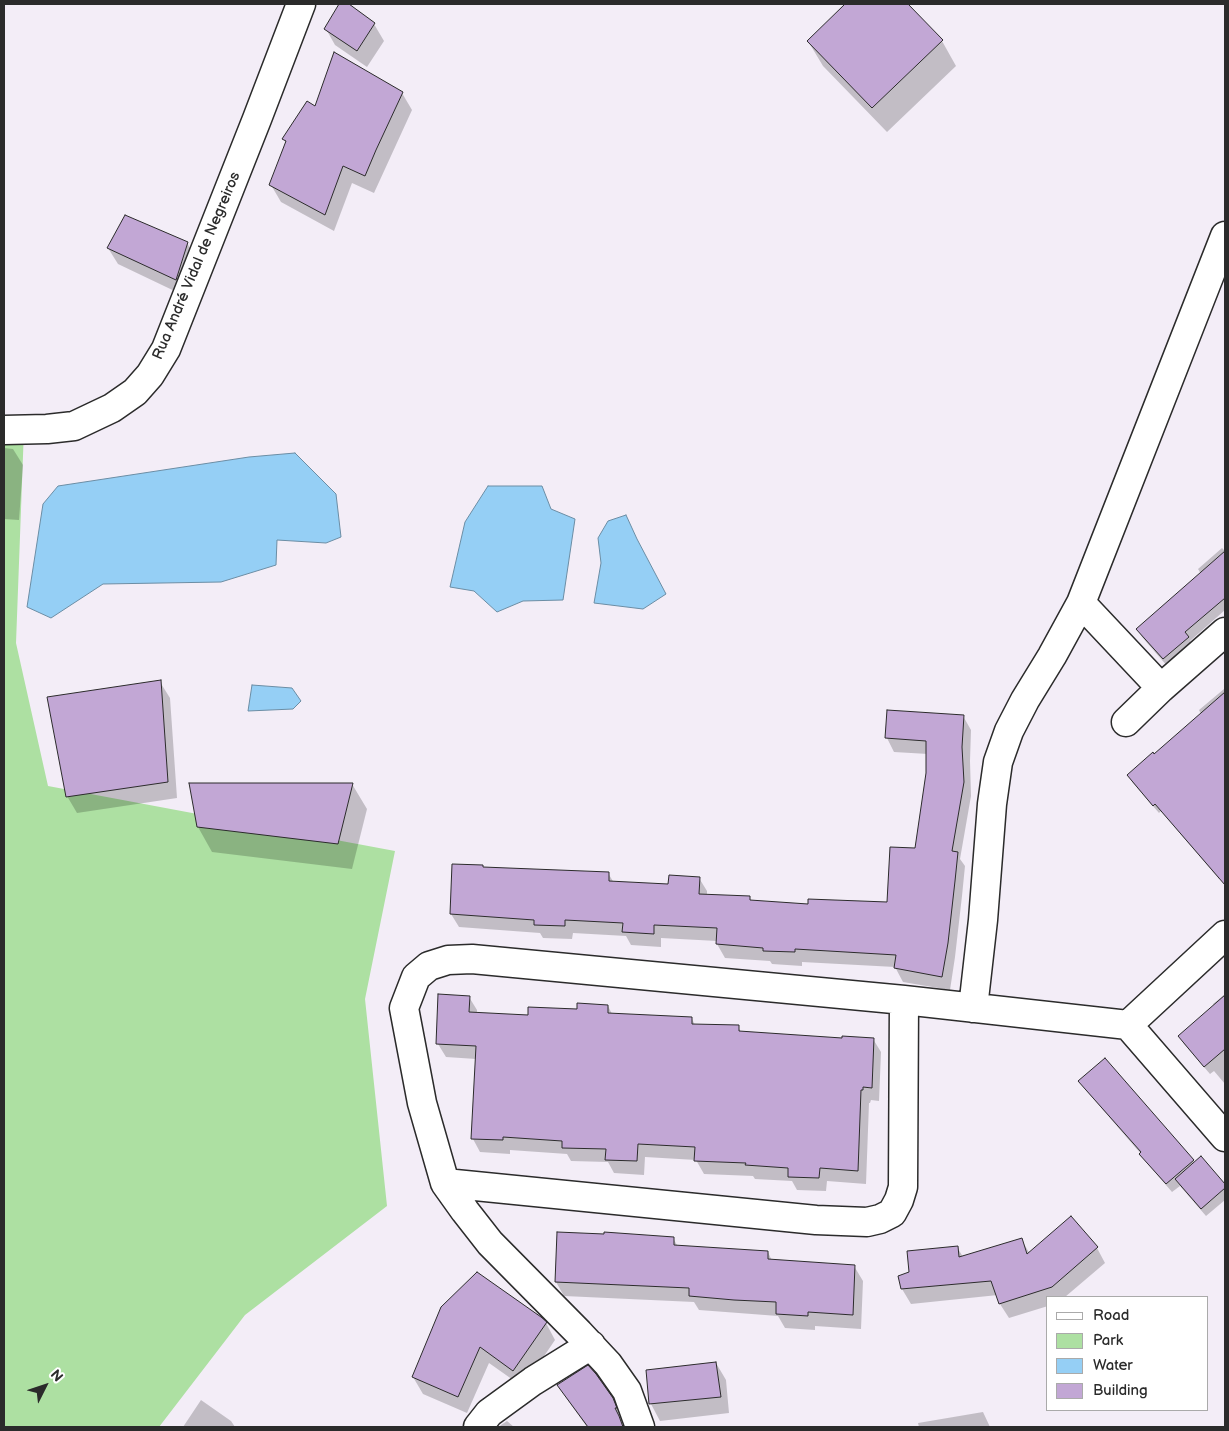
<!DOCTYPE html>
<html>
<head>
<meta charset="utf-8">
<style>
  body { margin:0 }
  #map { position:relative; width:1229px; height:1431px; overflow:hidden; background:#f3edf7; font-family:"Balsamiq Sans",sans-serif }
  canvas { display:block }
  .frame { position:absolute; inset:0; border:5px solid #2b2b2b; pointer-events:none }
  .legend { position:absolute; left:1046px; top:1296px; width:162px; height:115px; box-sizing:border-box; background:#fff; border:1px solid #aaa; margin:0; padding:6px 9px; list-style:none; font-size:15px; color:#2b2b2b }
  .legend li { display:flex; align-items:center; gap:10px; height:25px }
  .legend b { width:25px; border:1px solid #aaa }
  .north { position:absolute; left:20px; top:1361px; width:50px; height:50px; -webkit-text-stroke:4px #fff; paint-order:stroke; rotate:49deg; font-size:14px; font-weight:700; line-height:20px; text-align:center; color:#2b2b2b }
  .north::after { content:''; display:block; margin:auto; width:18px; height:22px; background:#2b2b2b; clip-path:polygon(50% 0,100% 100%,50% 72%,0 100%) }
</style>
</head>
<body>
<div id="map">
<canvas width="1229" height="1431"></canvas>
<div class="frame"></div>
<ul class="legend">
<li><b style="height:6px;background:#fff"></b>Road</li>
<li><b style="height:14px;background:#ade0a2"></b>Park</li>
<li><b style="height:14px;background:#95cff5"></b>Water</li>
<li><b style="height:14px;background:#c2a7d5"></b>Building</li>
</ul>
<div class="north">N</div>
</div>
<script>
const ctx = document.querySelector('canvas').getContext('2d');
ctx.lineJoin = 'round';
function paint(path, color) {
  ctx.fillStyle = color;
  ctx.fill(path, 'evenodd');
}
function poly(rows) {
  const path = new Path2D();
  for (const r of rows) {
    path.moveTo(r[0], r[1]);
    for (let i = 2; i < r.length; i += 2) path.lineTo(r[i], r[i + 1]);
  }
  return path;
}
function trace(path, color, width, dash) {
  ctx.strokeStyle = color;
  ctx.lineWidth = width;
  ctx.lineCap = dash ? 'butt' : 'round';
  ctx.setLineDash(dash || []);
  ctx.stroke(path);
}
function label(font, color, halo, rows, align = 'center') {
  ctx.font = font + ' "Balsamiq Sans",sans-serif';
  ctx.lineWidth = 4;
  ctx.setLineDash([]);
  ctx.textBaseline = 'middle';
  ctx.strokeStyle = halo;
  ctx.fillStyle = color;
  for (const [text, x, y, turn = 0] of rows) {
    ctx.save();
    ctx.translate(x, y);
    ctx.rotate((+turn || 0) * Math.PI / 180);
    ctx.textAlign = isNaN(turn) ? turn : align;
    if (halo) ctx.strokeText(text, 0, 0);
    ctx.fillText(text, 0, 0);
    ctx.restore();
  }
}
paint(poly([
  [24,429,16,643,48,786,395,851,365,999,387,1206,245,1315,159,1427,4,1427,4,430]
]), '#ade0a2');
const water = poly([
  [295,453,336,494,341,537,326,543,277,540,276,565,221,582,103,584,51,618,27,607,43,504,58,486,249,457,295,453],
  [488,486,542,486,551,509,575,519,563,600,523,601,497,612,474,591,450,587,465,522,488,486],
  [626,515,637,539,666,594,643,609,594,603,601,563,598,538,608,521,626,515],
  [252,685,292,688,301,701,293,709,248,711,252,685]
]);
paint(water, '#95cff5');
trace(water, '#6b8da4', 1);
paint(poly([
  [340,4,347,4,374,24,384,41,367,67,335,45,326,29],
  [847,4,906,4,942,41,956,66,887,132,823,66,808,41],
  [402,93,412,110,374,193,352,183,334,231,281,202,271,185,286,144,284,139,316,107],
  [187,243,197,260,185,296,118,264,108,248],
  [4,448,13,449,23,465,19,520,4,519],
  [1222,548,1225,551,1225,610,1190,641,1192,646,1168,667,1142,637,1137,629,1201,574,1198,569],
  [160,682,170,698,177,798,77,813,67,796],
  [1224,689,1225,691,1225,752,1219,757,1225,764,1225,873,1219,879,1161,811,1159,813,1133,783,1128,775,1154,755,1201,714,1199,710],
  [963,716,971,730,970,761,971,796,960,859,965,866,962,896,955,957,950,990,903,982,895,967,802,962,802,966,772,964,770,961,725,958,717,944,717,941,661,938,661,947,631,945,626,936,573,933,572,939,543,938,540,933,459,927,451,914,484,869,608,873,614,883,670,885,699,878,707,891,707,895,749,898,751,901,809,905,888,903,916,850,928,773,928,754,894,752,887,738],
  [352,784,367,809,352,869,212,852,198,827],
  [1225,994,1225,1084,1214,1071,1210,1074,1184,1044,1179,1036,1214,1006,1213,1004],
  [469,997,477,1010,477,1014,529,1016,608,1006,612,1014,692,1019,695,1025,738,1027,741,1032,844,1039,873,1039,881,1052,879,1101,871,1100,870,1103,869,1103,866,1184,827,1181,826,1191,797,1190,792,1181,755,1179,753,1176,704,1174,696,1160,645,1157,644,1175,614,1173,608,1162,571,1161,567,1154,510,1150,510,1154,480,1152,473,1139,476,1059,446,1057,438,1044],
  [1105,1060,1195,1163,1201,1158,1225,1186,1225,1200,1206,1216,1180,1186,1172,1192,1146,1162,1141,1154,1085,1089,1080,1081],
  [673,1238,678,1247,768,1252,772,1261,854,1266,863,1281,861,1329,815,1326,815,1330,785,1328,778,1316,699,1310,694,1302,564,1296,556,1282],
  [1021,1239,1030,1254,1097,1248,1105,1263,1065,1297,1048,1297,1048,1306,1009,1318,1000,1304,998,1295,911,1304,902,1289,900,1277,911,1273,957,1247,963,1257],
  [442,1308,546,1323,555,1340,523,1387,489,1363,467,1413,423,1394,413,1377],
  [716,1363,726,1380,729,1413,660,1421,651,1404,647,1371],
  [558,1385,612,1399,621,1414,624,1422,622,1423,625,1427,587,1427,567,1399],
  [201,1400,231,1421,235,1427,183,1427],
  [983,1412,990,1427,919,1427,918,1423],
  [507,1421,514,1427,499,1427,501,1425]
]), '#0003');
const building = poly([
  [339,4,349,4,375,23,357,51,324,29,339,4],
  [845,4,908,4,943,40,872,108,807,41,845,4],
  [334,52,403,92,376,150,365,176,343,166,325,215,269,185,286,141,282,139,307,101,315,106,334,52],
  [125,215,188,242,176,280,107,248,125,215],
  [1225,551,1225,598,1185,632,1189,637,1163,659,1136,629,1225,551],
  [161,680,168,782,66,797,47,697,161,680],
  [1225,692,1225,885,1155,804,1153,806,1127,775,1153,752,1154,754,1225,692],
  [887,710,964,715,962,747,964,782,952,851,958,852,955,881,948,943,942,977,894,968,896,955,795,949,795,952,763,951,763,948,716,944,717,928,654,925,654,934,622,932,623,923,565,920,565,926,534,925,534,920,450,914,452,864,483,865,483,867,609,872,609,881,668,884,669,875,700,877,699,894,750,896,750,900,808,904,808,899,887,902,890,847,915,848,926,773,926,741,885,738,887,710],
  [189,783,353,783,338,844,197,827,189,783],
  [438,994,470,996,469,1012,528,1015,528,1007,577,1009,577,1003,608,1005,608,1013,692,1017,692,1024,739,1025,739,1031,842,1038,842,1036,874,1038,872,1088,863,1087,863,1090,861,1090,858,1171,820,1168,819,1178,788,1177,788,1168,745,1165,746,1163,694,1161,695,1147,638,1144,637,1161,605,1160,606,1149,562,1148,562,1141,503,1137,503,1140,471,1139,476,1046,436,1044,438,994],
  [1225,995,1225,1049,1204,1067,1178,1036,1225,995],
  [1105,1058,1194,1160,1166,1184,1139,1154,1141,1152,1078,1081,1105,1058],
  [1201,1156,1225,1184,1225,1188,1201,1209,1175,1179,1201,1156],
  [1071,1216,1098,1247,1052,1287,999,1304,991,1281,901,1289,898,1276,909,1272,907,1251,958,1246,959,1257,1022,1238,1027,1254,1071,1216],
  [557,1232,604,1234,604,1232,674,1237,674,1245,768,1251,768,1259,855,1265,853,1315,808,1312,808,1316,776,1314,776,1302,734,1300,689,1296,689,1288,555,1282,557,1232],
  [477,1272,541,1317,547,1322,513,1371,480,1347,458,1397,412,1377,441,1307,477,1272],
  [716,1362,721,1397,649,1404,646,1370,716,1362],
  [588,1365,596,1374,613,1398,617,1408,615,1408,619,1416,623,1427,588,1427,557,1385,588,1365]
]);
paint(building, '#c2a7d5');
trace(building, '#2b2b2b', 1);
const minor = poly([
  [4,430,47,429,74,426,112,408,135,392,150,375,166,349,257,119,301,4],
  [1161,688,1081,603,1225,236],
  [1126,722,1161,688,1225,632],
  [904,1000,903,1187,899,1200,892,1213,880,1219,867,1222,816,1220,445,1183,422,1103,404,1008,416,977,429,966,448,960,472,959,904,1000,1128,1025,1225,1137],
  [973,1008,983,920,992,804,998,762,1009,731,1025,700,1052,656,1081,603],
  [1128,1025,1225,935],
  [445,1183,465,1211,490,1243,579,1333,608,1364,627,1391,640,1427],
  [478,1427,489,1413,533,1381,591,1345]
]);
trace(minor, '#2b2b2b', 31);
trace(minor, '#fff', 28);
label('15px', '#2b2b2b', '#fff', [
  ["Rua André Vidal de Negreiros",197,266,-67]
]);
</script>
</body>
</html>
